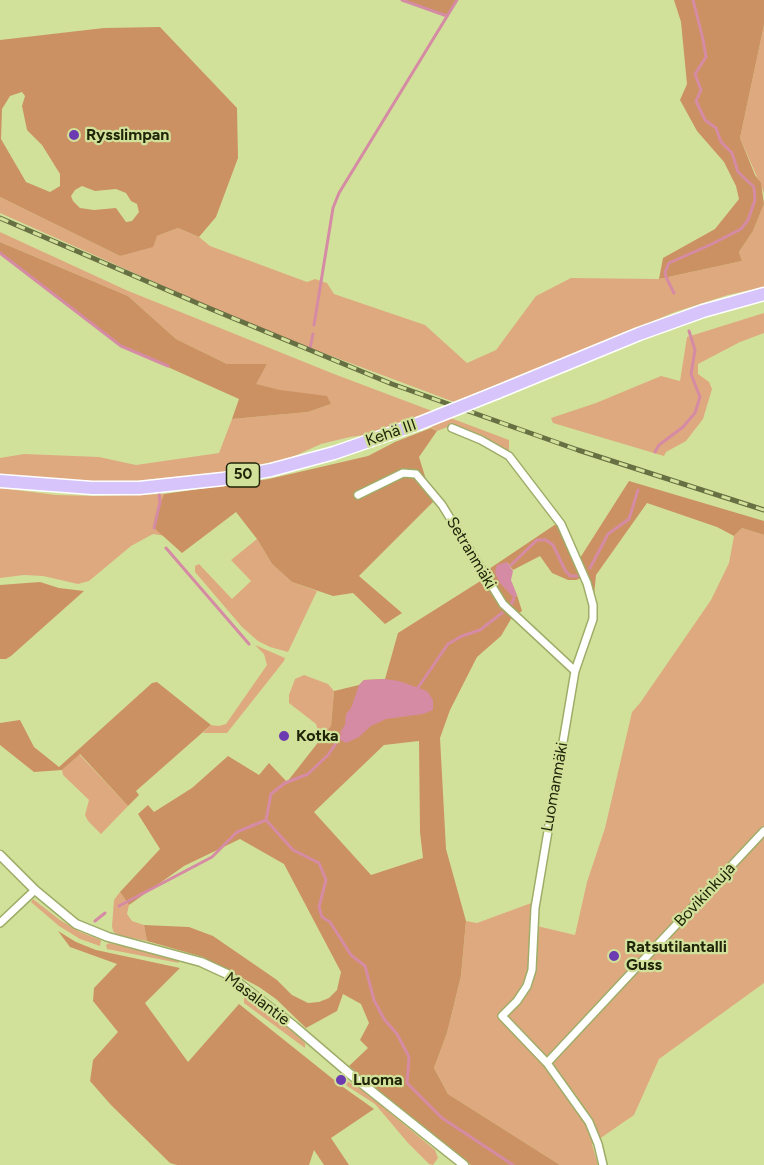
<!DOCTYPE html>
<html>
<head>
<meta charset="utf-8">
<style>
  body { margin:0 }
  canvas { display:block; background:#d1e19a }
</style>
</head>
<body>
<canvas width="764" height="1165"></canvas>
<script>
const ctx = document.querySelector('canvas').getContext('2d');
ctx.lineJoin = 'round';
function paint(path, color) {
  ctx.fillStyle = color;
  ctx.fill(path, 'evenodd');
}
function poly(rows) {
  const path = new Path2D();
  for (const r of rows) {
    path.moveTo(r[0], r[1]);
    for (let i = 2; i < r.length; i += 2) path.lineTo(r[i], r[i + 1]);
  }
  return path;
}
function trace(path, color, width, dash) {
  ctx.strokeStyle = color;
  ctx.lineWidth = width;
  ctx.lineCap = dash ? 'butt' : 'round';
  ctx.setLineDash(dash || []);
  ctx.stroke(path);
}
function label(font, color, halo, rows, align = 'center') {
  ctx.font = font + ' Figtree,sans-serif';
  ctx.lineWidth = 4.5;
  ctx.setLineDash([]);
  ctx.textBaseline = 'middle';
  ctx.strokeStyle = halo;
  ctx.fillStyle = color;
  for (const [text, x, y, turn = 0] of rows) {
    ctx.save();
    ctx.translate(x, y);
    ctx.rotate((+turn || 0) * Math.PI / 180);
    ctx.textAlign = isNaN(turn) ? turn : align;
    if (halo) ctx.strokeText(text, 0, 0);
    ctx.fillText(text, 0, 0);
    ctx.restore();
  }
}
paint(poly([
  [764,25,764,193,740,138],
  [0,197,120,256,157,236,178,228,199,237,210,246,307,282,315,279,327,283,334,294,425,325,467,363,496,350,536,296,571,278,659,279,742,261,739,252,753,231,764,204,764,287,728,295,675,312,454,402,310,348,226,314,0,213],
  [0,232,126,290,334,374,509,440,509,451,483,437,453,425,437,431,416,418,372,434,350,437,321,444,288,459,223,472,127,482,32,479,0,474,0,458,24,454,99,457,136,465,219,453,232,419,308,412,331,404,255,384,267,364,227,364,176,339,128,296,0,242],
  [764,313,764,333,740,342,698,364,698,374,709,382,712,389,703,419,686,441,666,452,664,456,553,423,551,418,596,403,661,376,680,381,687,337],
  [0,488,56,495,97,496,164,494,155,516,153,527,166,536,153,534,131,546,89,581,78,584,43,576,24,575,0,578],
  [742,528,764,535,764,983,659,1059,634,1115,592,1144,598,1165,560,1165,448,1094,434,1068,447,1033,461,976,466,921,477,923,534,902,540,904,537,926,575,935,587,882,605,828,632,712,640,703,711,600,729,563,734,536],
  [257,539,272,564,292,582,317,591,288,652,270,647,258,641,242,627,195,572,195,566,199,564,232,599,251,581,231,560],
  [255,645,285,658,284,661,227,733,203,733,211,725,219,726,226,724,267,665,264,654],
  [304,675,328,684,334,691,331,726,324,736,318,730,316,724,289,703,289,695,295,679],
  [79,754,128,806,101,834,88,821,85,815,89,800,63,775,62,770],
  [120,892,129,905,127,914,132,921,144,925,147,941,117,935,113,931,112,926,114,900],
  [33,899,60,920,80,932,101,940,100,946,80,939,59,926,31,902],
  [109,943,178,959,179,963,107,949,106,945],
  [249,996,299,1037,305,1043,305,1048,244,1003,244,998],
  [345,1080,359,1087,435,1150,438,1158,433,1165,429,1164,408,1143,375,1104,347,1086,344,1082]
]), '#dfa980');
paint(poly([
  [402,0,457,0,447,16],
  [674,0,764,0,764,25,740,138,755,175,761,183,764,204,753,231,739,252,742,261,659,279,663,258,715,229,739,199,736,186,724,162,697,131,680,100,687,84,681,22],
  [160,27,237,108,238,158,216,217,199,237,178,228,157,236,153,247,120,256,0,197,0,40,104,28],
  [22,92,25,96,22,106,27,130,42,145,60,174,60,186,50,192,26,182,1,139,2,109,10,96],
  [82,186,95,191,116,189,126,193,131,201,137,204,139,212,132,221,126,222,116,208,94,210,80,208,73,201,71,196,75,190],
  [0,242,128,296,176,339,227,364,267,364,256,384,280,390,327,396,331,404,308,412,232,419,239,399,121,346,0,253],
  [431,428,437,431,419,457,433,502,359,576,402,613,385,624,353,593,333,596,292,582,272,564,257,539,236,512,182,553,153,527,155,516,164,494,269,479,368,456,395,442],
  [629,481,764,521,764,535,742,528,734,536,717,527,647,503,596,575,594,595,580,558],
  [556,524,566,542,581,578,576,580,568,580,552,573,540,556,513,570,507,562,514,598,517,595,522,611,511,619,501,636,477,657,450,710,440,738,446,849,466,921,461,976,447,1033,434,1068,448,1094,560,1165,471,1165,436,1139,349,1066,368,1048,360,1040,369,1023,361,1004,343,994,337,1011,306,1028,276,999,259,987,203,957,147,941,144,925,189,927,213,936,277,980,292,995,308,1003,319,1002,329,998,337,990,341,972,284,864,240,839,184,866,129,905,120,892,160,849,138,814,148,805,154,812,192,788,228,756,259,775,269,763,287,782,331,726,334,691,359,685,364,680,385,679,398,633,482,580,486,571],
  [419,741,420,832,423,858,371,875,314,812,384,745],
  [40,582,59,588,84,591,11,656,6,659,0,659,0,585],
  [157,682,211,725,136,791,139,795,128,806,80,754,62,770,34,772,0,745,0,723,20,720,34,747,59,767,152,683],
  [58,931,76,942,96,950,180,968,145,1003,188,1062,239,1004,343,1087,374,1109,331,1138,349,1165,324,1165,314,1150,309,1165,177,1165,170,1163,111,1105,90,1081,93,1060,118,1032,93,1001,94,988,117,964,70,947]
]), '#cc9162');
paint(poly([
  [507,562,513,571,511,580,517,595,514,598,499,582,495,572,497,565],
  [385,679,399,681,427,691,433,700,433,710,423,714,386,719,371,726,359,737,346,743,339,739,342,735,340,732,345,725,346,714,351,708,359,685,364,680]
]), '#d58ba3');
trace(poly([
  [402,0,447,16],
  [0,253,121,346,168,366],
  [674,293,666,277,665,272,669,263,712,244,741,229,748,220,755,200,754,187,738,172,732,153,721,142,716,128,705,120,696,101,701,90,695,74,706,57,703,39,693,0],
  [314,325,333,208,339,193,457,0],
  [310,348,313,334],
  [655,452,659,445,683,427,695,413,700,397,691,374,695,350,689,331],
  [154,528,160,502,159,494],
  [166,548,249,644],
  [511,565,537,540,546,540,553,545,565,570,570,576,577,576],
  [590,568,608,534,629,519,638,490],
  [511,605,514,598],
  [417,689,448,644,462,636,480,630,502,613],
  [341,736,328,755,308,774,285,783,271,794,266,820,293,850,319,863,326,880,319,907,322,917,330,922,351,955,365,966,374,1000,384,1019,397,1034,409,1057,407,1083,442,1118,513,1165],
  [119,906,212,857,237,832,266,820],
  [95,921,105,913]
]), '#d58ba3', 3);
const minor = poly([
  [452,428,481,440,509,456,561,524,587,583,593,605,593,619,575,671,535,908,532,970,527,986,517,1001,502,1016,547,1063,589,1122,598,1144,603,1165],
  [358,495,403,473,416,474,442,505,503,604,575,671],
  [0,923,35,890],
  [547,1063,764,831]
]);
const tertiary = poly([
  [0,855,35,890,76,924,108,937,201,962,227,974,294,1026,350,1074,464,1165]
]);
const trunk = poly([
  [498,392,639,334,703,311,764,294],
  [0,481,92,488,139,488,223,479,271,470,334,453,418,424]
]);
trace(minor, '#9ead68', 10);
trace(tertiary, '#9ead68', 11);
trace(trunk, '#fff', 15);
trace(minor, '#fff', 7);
trace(tertiary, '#fff', 8);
trace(trunk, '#d6c4fa', 12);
const rail = poly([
  [0,218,211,309,392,384,578,450,764,510]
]);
trace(rail, '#677043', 5);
trace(rail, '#d1e19a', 3, [9]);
const trunkBridge = poly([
  [418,424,498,392]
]);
trace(trunkBridge, '#fff', 15, []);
trace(trunkBridge, '#d6c4fa', 12);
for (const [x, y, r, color] of [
  [74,135,6,"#6c3ab1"],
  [284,736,6,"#6c3ab1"],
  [614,956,6,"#6c3ab1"],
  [341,1080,6,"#6c3ab1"]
]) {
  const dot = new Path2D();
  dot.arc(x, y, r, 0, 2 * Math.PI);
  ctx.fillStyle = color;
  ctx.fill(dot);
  trace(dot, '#d1e19a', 2);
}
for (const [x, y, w] of [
  [243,475,33]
]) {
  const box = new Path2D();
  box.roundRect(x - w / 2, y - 12, w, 24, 4.5);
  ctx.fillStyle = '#d1e19a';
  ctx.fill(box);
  trace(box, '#202509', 1.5);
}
label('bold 15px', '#202509', null, [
  ["50",243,475]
]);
label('bold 16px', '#202509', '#d1e19a', [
  ["Rysslimpan",86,135],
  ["Kotka",296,736],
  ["Ratsutilantalli",626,947],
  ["Guss",626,965],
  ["Luoma",353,1080]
], 'left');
label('16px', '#202509', '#d1e19a', [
  ["Kehä III",391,433,-19],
  ["Setranmäki",471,553,59],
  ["Luomanmäki",555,787,-80],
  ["Bovikinkuja",705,895,-47],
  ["Masalantie",257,999,37]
]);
</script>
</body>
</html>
